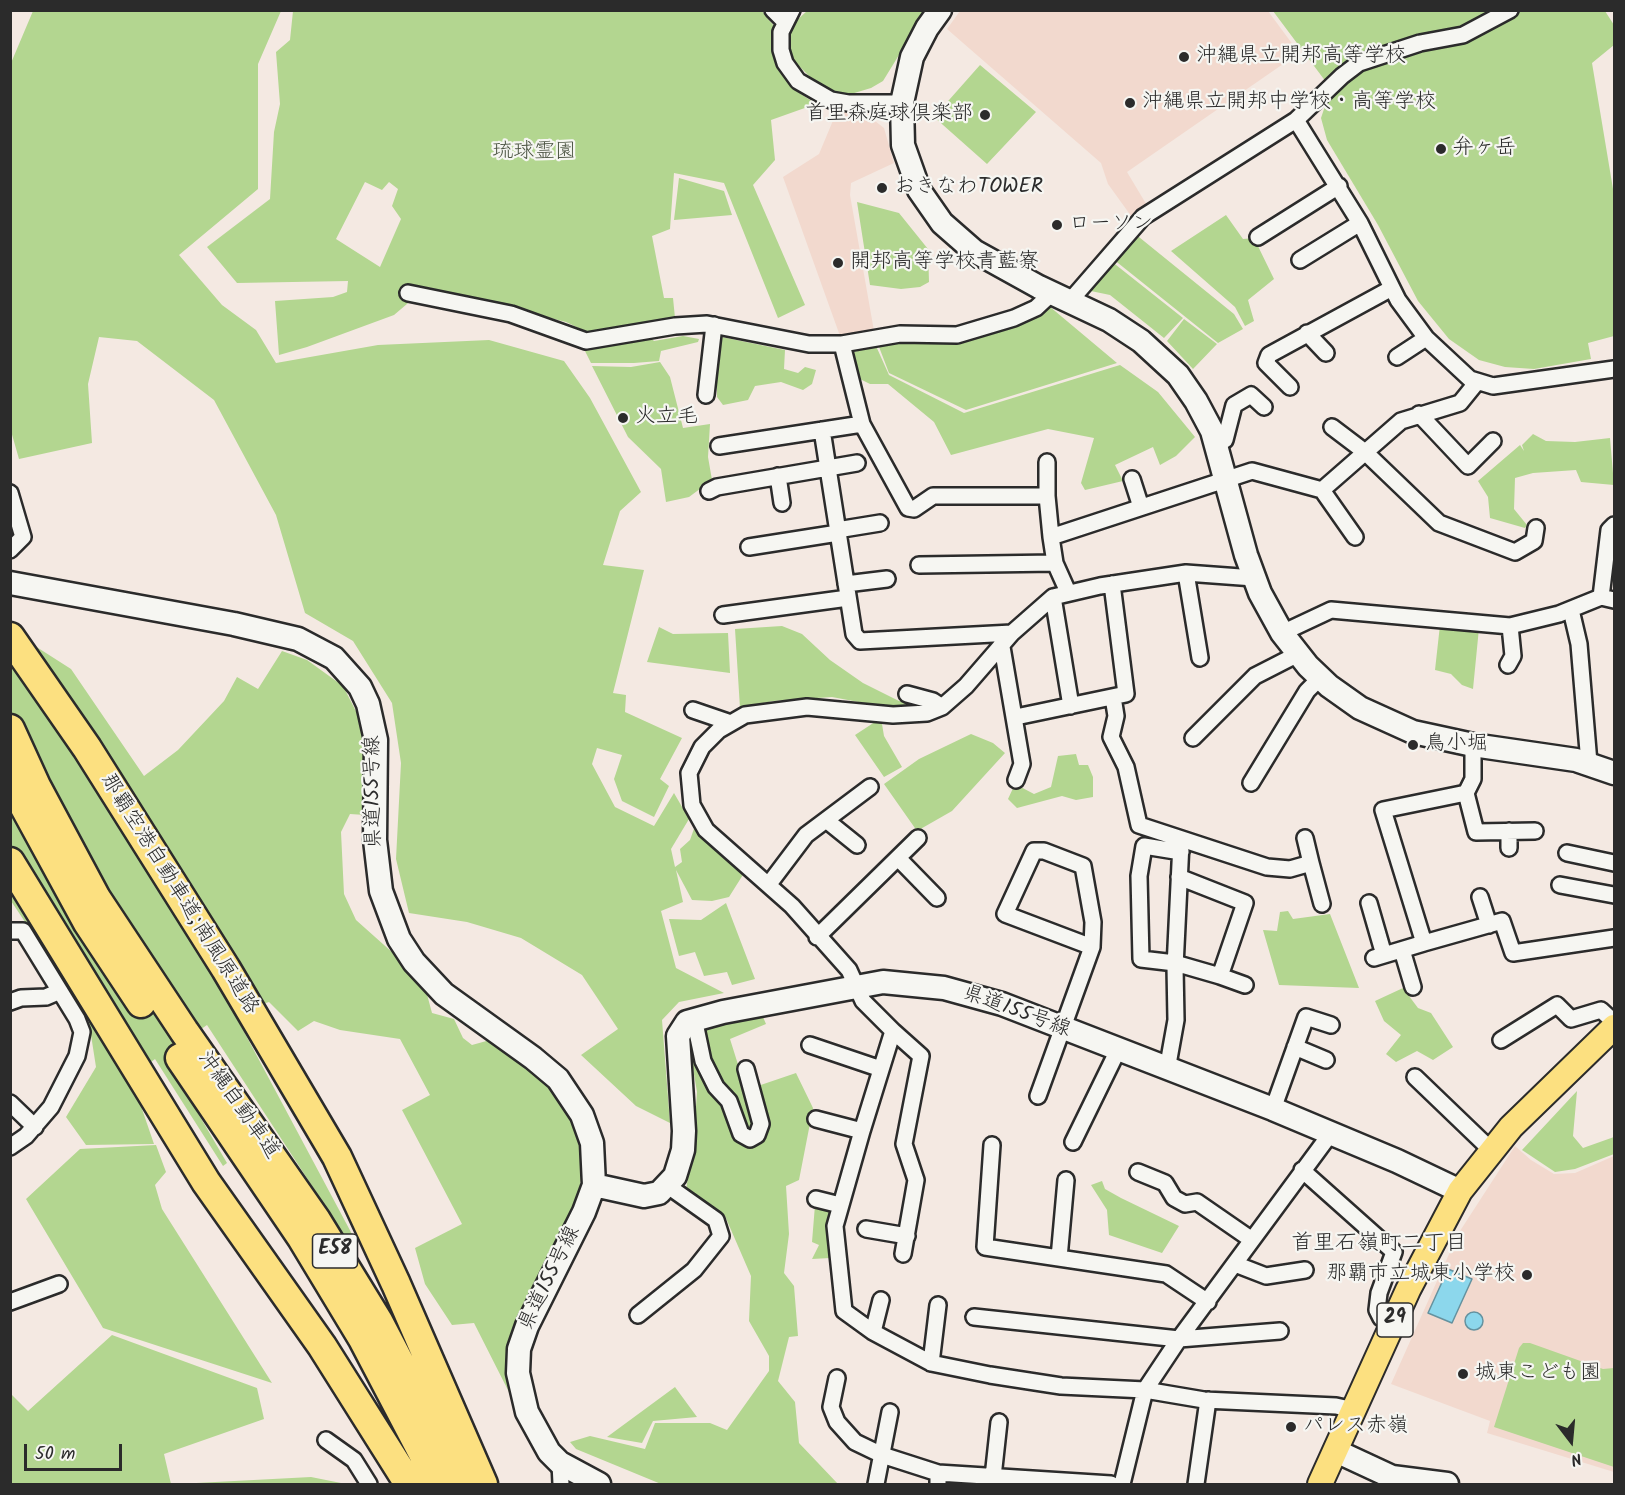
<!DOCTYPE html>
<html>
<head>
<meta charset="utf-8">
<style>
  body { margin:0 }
  #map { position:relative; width:1625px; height:1495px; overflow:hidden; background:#f4e9e2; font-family:Kalam,sans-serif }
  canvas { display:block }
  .frame { position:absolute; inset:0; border:12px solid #2b2b2b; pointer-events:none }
  .north { position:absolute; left:1541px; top:1411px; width:60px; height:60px; -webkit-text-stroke:4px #f6f6f2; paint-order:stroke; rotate:164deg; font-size:16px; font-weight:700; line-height:24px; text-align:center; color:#2b2b2b }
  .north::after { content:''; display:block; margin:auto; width:21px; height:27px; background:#2b2b2b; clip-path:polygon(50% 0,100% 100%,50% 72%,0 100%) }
  .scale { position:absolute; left:24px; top:1444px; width:98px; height:27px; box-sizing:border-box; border:3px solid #2b2b2b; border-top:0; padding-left:8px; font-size:18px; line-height:21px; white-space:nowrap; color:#2b2b2b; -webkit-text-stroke:4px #f6f6f2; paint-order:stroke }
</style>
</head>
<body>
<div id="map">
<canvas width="1625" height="1495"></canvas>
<div class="frame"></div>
<div class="north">N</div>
<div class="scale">50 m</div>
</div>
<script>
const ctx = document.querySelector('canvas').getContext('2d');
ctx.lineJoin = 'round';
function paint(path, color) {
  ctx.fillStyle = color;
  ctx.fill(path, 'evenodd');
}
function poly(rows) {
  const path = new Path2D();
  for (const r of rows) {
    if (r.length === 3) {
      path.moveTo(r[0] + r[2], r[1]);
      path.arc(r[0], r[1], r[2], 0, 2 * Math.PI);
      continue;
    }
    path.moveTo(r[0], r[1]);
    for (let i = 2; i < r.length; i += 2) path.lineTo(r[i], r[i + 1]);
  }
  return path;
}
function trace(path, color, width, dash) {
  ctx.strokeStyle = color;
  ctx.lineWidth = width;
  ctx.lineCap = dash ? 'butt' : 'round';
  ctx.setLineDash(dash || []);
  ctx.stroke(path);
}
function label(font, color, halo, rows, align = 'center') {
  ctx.font = font + ' Kalam,"Klee One",sans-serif';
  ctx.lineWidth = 4.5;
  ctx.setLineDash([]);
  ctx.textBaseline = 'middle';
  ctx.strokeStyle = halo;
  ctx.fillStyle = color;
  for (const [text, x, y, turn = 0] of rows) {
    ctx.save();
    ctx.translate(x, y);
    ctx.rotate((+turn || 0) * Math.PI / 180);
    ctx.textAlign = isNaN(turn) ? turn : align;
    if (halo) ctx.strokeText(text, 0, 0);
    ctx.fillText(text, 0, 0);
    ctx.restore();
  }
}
paint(poly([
  [960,11,1268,11,1299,53,1127,172,1148,207,1134,220,1108,184,1101,163,947,29],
  [837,111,866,114,884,128,894,163,851,183,850,195,874,331,847,337,840,336,783,177,819,154],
  [1515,1146,1531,1160,1554,1174,1575,1173,1614,1156,1614,1472,1487,1433,1490,1421,1391,1384,1458,1234]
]), '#f2d9ce');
paint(poly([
  [33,11,281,11,258,64,258,189,179,255,222,305,256,330,276,363,378,345,489,340,564,361,590,398,641,492,620,511,603,565,644,570,613,693,626,695,625,712,682,738,660,779,669,786,654,817,622,801,614,779,622,755,597,748,592,764,615,807,654,826,674,793,689,819,671,849,675,867,682,862,680,849,690,840,696,823,746,870,729,897,712,901,692,900,676,870,683,902,661,911,676,968,724,993,679,1002,662,1020,670,1123,636,1106,581,1055,618,1029,582,975,521,938,467,922,409,913,396,859,401,763,392,703,353,641,305,613,276,515,214,400,137,341,99,337,88,384,92,443,19,459,11,431,11,63],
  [293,11,762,11,774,26,771,46,776,67,795,90,816,104,771,120,775,160,753,185,805,305,778,318,724,183,674,173,670,229,652,236,664,298,673,298,675,318,587,332,566,322,427,287,394,315,307,347,279,355,275,301,333,297,347,292,348,281,237,283,207,247,270,199,274,132,280,104,276,52,290,40],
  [365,182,382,190,389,182,398,189,392,206,401,219,380,267,336,239],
  [807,11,926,11,883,81,871,88,851,94,832,92,816,83,792,59,787,37,796,21],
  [1273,11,1605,11,1614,25,1614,45,1592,63,1614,195,1614,336,1588,343,1591,359,1534,369,1505,367,1479,360,1449,339,1418,301,1378,225,1327,140,1321,118,1326,103,1326,82],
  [980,65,1036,112,987,164,934,117],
  [679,178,724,191,732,215,674,220],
  [857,202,899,213,928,249,929,282,920,287,901,289,870,285],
  [1226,215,1243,239,1254,238,1274,279,1248,300,1254,321,1245,326,1235,307,1171,251],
  [1134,233,1234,314,1243,329,1218,343,1113,259],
  [1111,261,1183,318,1164,338,1110,295,1086,290],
  [1049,306,1117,363,966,410,889,373,876,339,956,337],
  [1184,319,1217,344,1193,369,1167,341],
  [649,336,654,341,683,336,699,339,698,342,661,351,659,361,634,363,591,363,584,349],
  [717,336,785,350,784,369,798,373,805,367,816,370,812,384,803,390,781,382,755,386,748,400,723,405,717,397],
  [876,346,889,375,964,413,1120,365,1158,392,1195,437,1176,456,1160,465,1153,447,1115,465,1123,481,1085,490,1081,483,1094,438,1048,429,951,455,934,422,888,384,870,384,858,378,854,352],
  [660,362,670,377,683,428,710,424,708,457,712,480,689,497,666,502,661,469,628,437,592,366,631,367],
  [1533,434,1546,441,1575,442,1610,438,1614,485,1581,482,1576,470,1533,473,1515,478,1514,509,1527,525,1525,528,1490,518,1488,497,1478,481,1520,445,1524,451,1522,445],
  [1440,625,1479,628,1473,689,1462,685,1451,674,1435,670],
  [782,626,802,634,830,660,863,683,899,701,920,702,920,707,901,710,832,697,773,701,740,708,735,629],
  [659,627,673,634,728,633,730,673,647,662],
  [10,630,71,669,144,776,178,750,224,701,237,677,258,689,282,651,307,660,343,686,362,723,368,761,365,815,350,814,341,832,344,894,356,920,393,953,425,987,432,1013,454,1019,463,1038,472,1045,490,1040,533,1068,556,1091,576,1127,582,1162,579,1200,514,1402,474,1323,452,1325,425,1284,415,1248,462,1224,402,1110,430,1095,400,1039,340,1030,314,1021,298,1031,269,1002,234,1013,353,1236,346,1238,207,1025,164,1055,227,1163,223,1166,155,1059,131,1077,154,1144,86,1145,66,1117,96,1067,88,1016,11,901],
  [881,718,884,736,902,767,884,777,855,735],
  [971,734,993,743,1005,753,952,811,917,831,884,784,919,759],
  [1076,754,1079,765,1088,765,1093,777,1093,797,1076,800,1062,796,1017,808,1008,799,1015,784,1034,794,1051,787,1058,756],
  [726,903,755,979,732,985,727,972,704,976,695,952,679,956,669,919,701,920],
  [1288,911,1293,919,1330,914,1359,988,1279,985,1263,930,1277,931,1280,912],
  [1403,988,1418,1008,1431,1013,1453,1047,1433,1060,1417,1051,1396,1062,1386,1054,1401,1035,1384,1021,1375,1001],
  [763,1017,766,1024,730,1039,746,1090,796,1073,813,1108,799,1180,786,1186,789,1234,784,1273,794,1286,798,1336,789,1337,778,1381,795,1402,799,1443,838,1484,661,1484,576,1449,570,1442,590,1436,645,1449,655,1423,710,1423,727,1430,769,1371,769,1356,749,1321,751,1276,725,1216,686,1190,694,1138,697,1092,688,1038,707,1025],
  [1577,1091,1573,1136,1583,1148,1614,1137,1614,1154,1575,1169,1555,1172,1522,1150],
  [156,1145,166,1172,155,1185,162,1209,272,1383,103,1328,26,1199,80,1149],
  [1102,1181,1105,1189,1121,1198,1179,1226,1162,1253,1109,1235,1107,1210,1091,1185],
  [815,1205,831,1207,834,1212,830,1258,812,1259,819,1245,812,1242],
  [112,1335,257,1388,264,1419,164,1454,171,1484,11,1484,11,1394,28,1411],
  [1523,1343,1530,1343,1603,1369,1614,1368,1614,1467,1494,1427,1519,1348],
  [675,1387,697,1417,653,1421,642,1443,607,1437],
  [311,1477,346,1484,177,1484]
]), '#b3d690');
const water = poly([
  [1448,1269,1472,1279,1452,1323,1428,1313,1448,1269],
  [1474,1321,9]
]);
paint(water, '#8cd7ec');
trace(water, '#65929f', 1.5);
const street = poly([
  [773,10,785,22],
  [792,10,781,32,781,50,785,63,798,81,831,100,848,103,902,103],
  [1296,120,1360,223,1398,300,1426,338,1470,379,1493,386,1614,369],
  [1258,237,1339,186],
  [1300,260,1360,223],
  [408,293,511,314,586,341,675,326,707,324,809,344,842,344,900,334,957,335,1014,318,1036,308,1052,293],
  [1070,301,1143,217,1296,120,1342,76,1359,63,1420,43,1463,35,1510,10],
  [1307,333,1326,353],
  [842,344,862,424],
  [1397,357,1426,338],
  [1290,387,1266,363,1269,355,1392,288],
  [706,395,714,325],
  [1419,414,1468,466,1493,441],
  [1332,427,1365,452,1439,523,1515,552,1534,541,1536,528],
  [822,430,854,634,860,641,1012,633],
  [1216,444,1225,440,1234,405,1251,395,1264,407],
  [719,446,862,424,908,508,914,509,933,496,1047,496,1051,537],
  [1047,462,1047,496],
  [778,476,782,503],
  [1132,479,1141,507],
  [1322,490,1355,537],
  [709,491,717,487,857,463],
  [10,493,23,537,10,550],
  [837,530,880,523],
  [749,547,838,533],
  [919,565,1055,563],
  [1186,573,1200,658],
  [1254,578,1186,573,1100,586,1053,597,1012,633,966,686,942,707,927,713,893,715,807,707,745,715,719,730,702,747,689,773,692,805,706,830,792,906,849,970,863,1001,893,1031,862,1131,835,1226,844,1311,873,1332,931,1363,990,1375,1061,1386,1145,1390,1204,1400,1336,1406,1354,1410],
  [846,584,887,579],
  [1068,592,1055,563,1051,537,1252,471,1322,490,1401,421,1460,403,1477,382],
  [1053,597,1071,706],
  [1601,597,1609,530,1614,525],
  [1571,610,1579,644,1589,763],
  [723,615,848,598],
  [1282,633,1331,610,1510,626,1559,614,1601,597,1614,600],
  [1002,647,1022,764,1016,780],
  [1508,665,1513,656,1510,626],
  [907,694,933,701,942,707],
  [1113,697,1116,716,1111,737,1126,767,1139,825,1267,867,1290,869,1311,863,1322,904],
  [693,710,731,723],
  [1016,717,1126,694,1112,584],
  [1193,738,1255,676,1298,654],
  [1473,745,1473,779,1466,793,1383,810,1424,943,1502,921,1513,953,1614,938],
  [1251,783,1307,691,1320,678],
  [1466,793,1476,832,1535,831],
  [826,820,857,845],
  [1305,838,1311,863],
  [1509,848,1509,831],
  [1567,853,1614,863],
  [898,858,937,898],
  [1179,877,1245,903,1220,976,1175,963,1141,959,1139,876,1144,846,1181,852],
  [769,884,806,835,870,787],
  [1560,885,1614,895],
  [1480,897,1489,925],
  [1369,903,1384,955],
  [10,931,23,931,77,1019,82,1032,77,1056,51,1107,26,1136,10,1147],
  [817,937,918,838],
  [1402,950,1413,987],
  [1374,958,1424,943],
  [1220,976,1245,985],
  [10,1002,21,998,46,997,60,991],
  [694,1018,703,1061,716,1087,729,1101,741,1134,750,1139,757,1135,761,1124,746,1069],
  [893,1031,921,1056,904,1144,916,1180,903,1254],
  [1501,1040,1557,1005,1571,1019,1601,1010,1614,1022],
  [810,1045,881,1069],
  [1295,1047,1326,1060],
  [1167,1070,1176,1020,1175,967,1181,843],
  [1415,1077,1491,1150],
  [1038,1096,1092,947,1005,914,1034,851,1044,851,1083,866,1093,922,1092,947],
  [10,1103,35,1127],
  [1273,1109,1306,1017,1331,1025],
  [816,1119,862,1131],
  [1073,1142,1118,1050],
  [992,1145,985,1247,1166,1274,1208,1302],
  [1302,1170,1394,1252,1379,1293,1377,1310,1381,1318,1393,1324],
  [1138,1172,1165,1183,1174,1198,1185,1204,1197,1202,1252,1240],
  [816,1199,840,1205],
  [866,1229,907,1236],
  [1059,1258,1066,1180],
  [1235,1264,1266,1276,1305,1270],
  [10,1302,59,1284],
  [638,1315,694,1270,721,1236,716,1220,668,1186],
  [974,1317,1179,1339,1280,1331],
  [873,1332,881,1300],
  [931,1363,938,1305],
  [837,1378,831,1407,837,1422,855,1442,882,1455,938,1473],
  [326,1440,354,1460,369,1484],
  [560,1463,561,1484],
  [993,1477,999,1422],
  [876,1484,890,1412],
  [938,1484,938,1473,1111,1484],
  [1122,1484,1145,1390,1179,1339,1331,1133],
  [1196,1484,1208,1400]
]);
const secondary = poly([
  [940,10,927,28,912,57,902,103,903,145,919,190,942,223,974,251,1039,287,1109,320,1141,341,1178,375,1196,401,1212,431,1246,555,1260,593,1282,633,1308,666,1329,686,1360,708,1413,732,1473,745,1576,760,1614,773],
  [10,583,234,624,298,639,334,658,360,687,368,704,376,740,375,840,381,891,399,939,414,962,444,994,533,1058,558,1079,582,1115,592,1143,594,1185,584,1212,527,1326,519,1349,518,1373,527,1412,549,1452,560,1463,599,1484],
  [594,1185,644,1196,659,1193,675,1176,683,1150,684,1131,678,1036,687,1022,723,1012,883,982,944,988,1002,1004,1273,1109,1397,1161,1460,1191],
  [1336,1451,1392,1477,1447,1484]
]);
const primary = poly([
  [1320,1484,1408,1290,1460,1191,1511,1127,1614,1027]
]);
const highway = poly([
  [10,637,87,748,226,969,337,1157,396,1284,483,1484],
  [10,729,36,786,96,898,184,1031,316,1220,378,1321,463,1484],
  [10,780,88,923,141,1003],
  [10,862,206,1182,322,1346,409,1484],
  [180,1058,302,1238,363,1339,439,1484]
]);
trace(street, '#2b2b2b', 20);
trace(secondary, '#2b2b2b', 27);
trace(primary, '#2b2b2b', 28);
trace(highway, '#2b2b2b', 33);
trace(street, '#f6f6f2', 15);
trace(secondary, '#f6f6f2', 22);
trace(primary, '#fce080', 24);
trace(highway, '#fce080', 28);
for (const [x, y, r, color] of [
  [1184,57,6,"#2b2b2b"],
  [1130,103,6,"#2b2b2b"],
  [985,115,6,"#2b2b2b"],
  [1441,149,6,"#2b2b2b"],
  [882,188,6,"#2b2b2b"],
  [1057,225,6,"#2b2b2b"],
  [838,263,6,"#2b2b2b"],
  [623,418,6,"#2b2b2b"],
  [1413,745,6,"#2b2b2b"],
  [1527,1275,6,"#2b2b2b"],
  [1463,1374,6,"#2b2b2b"],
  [1291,1427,6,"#2b2b2b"]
]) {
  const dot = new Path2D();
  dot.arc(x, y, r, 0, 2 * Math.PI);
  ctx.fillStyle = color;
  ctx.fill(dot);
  trace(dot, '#f6f6f2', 2);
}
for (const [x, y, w] of [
  [335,1251,45],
  [1395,1320,36]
]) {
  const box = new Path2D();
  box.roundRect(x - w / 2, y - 17, w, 34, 4.5);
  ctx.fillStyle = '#f6f6f2';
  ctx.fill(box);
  trace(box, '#2b2b2b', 1.5);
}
label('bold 20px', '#2b2b2b', null, [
  ["E58",335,1251],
  ["29",1395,1320]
]);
label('21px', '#2b2b2b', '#f6f6f2', [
  ["沖縄県立開邦高等学校",1196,57],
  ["沖縄県立開邦中学校・高等学校",1142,103],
  ["首里森庭球倶楽部",973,115,"right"],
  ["弁ヶ岳",1453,149],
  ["おきなわTOWER",894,188],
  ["ローソン",1069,225],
  ["開邦高等学校青藍寮",850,263],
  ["火立毛",635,418],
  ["鳥小堀",1425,745],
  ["那覇市立城東小学校",1515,1275,"right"],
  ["城東こども園",1475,1374],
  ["パレス赤嶺",1303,1427]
], 'left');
label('21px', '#4d5644', '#f6f6f2', [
  ["琉球霊園",534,153]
]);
label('21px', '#2b2b2b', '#f6f6f2', [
  ["県道155号線",375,792,-91],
  ["那覇空港自動車道;南風原道路",178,895,58],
  ["県道155号線",1016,1013,20],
  ["沖縄自動車道",237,1106,55],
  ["県道155号線",551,1279,-64]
]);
label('22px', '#2b2b2b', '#f6f6f2', [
  ["首里石嶺町二丁目",1379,1245]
]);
</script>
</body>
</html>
